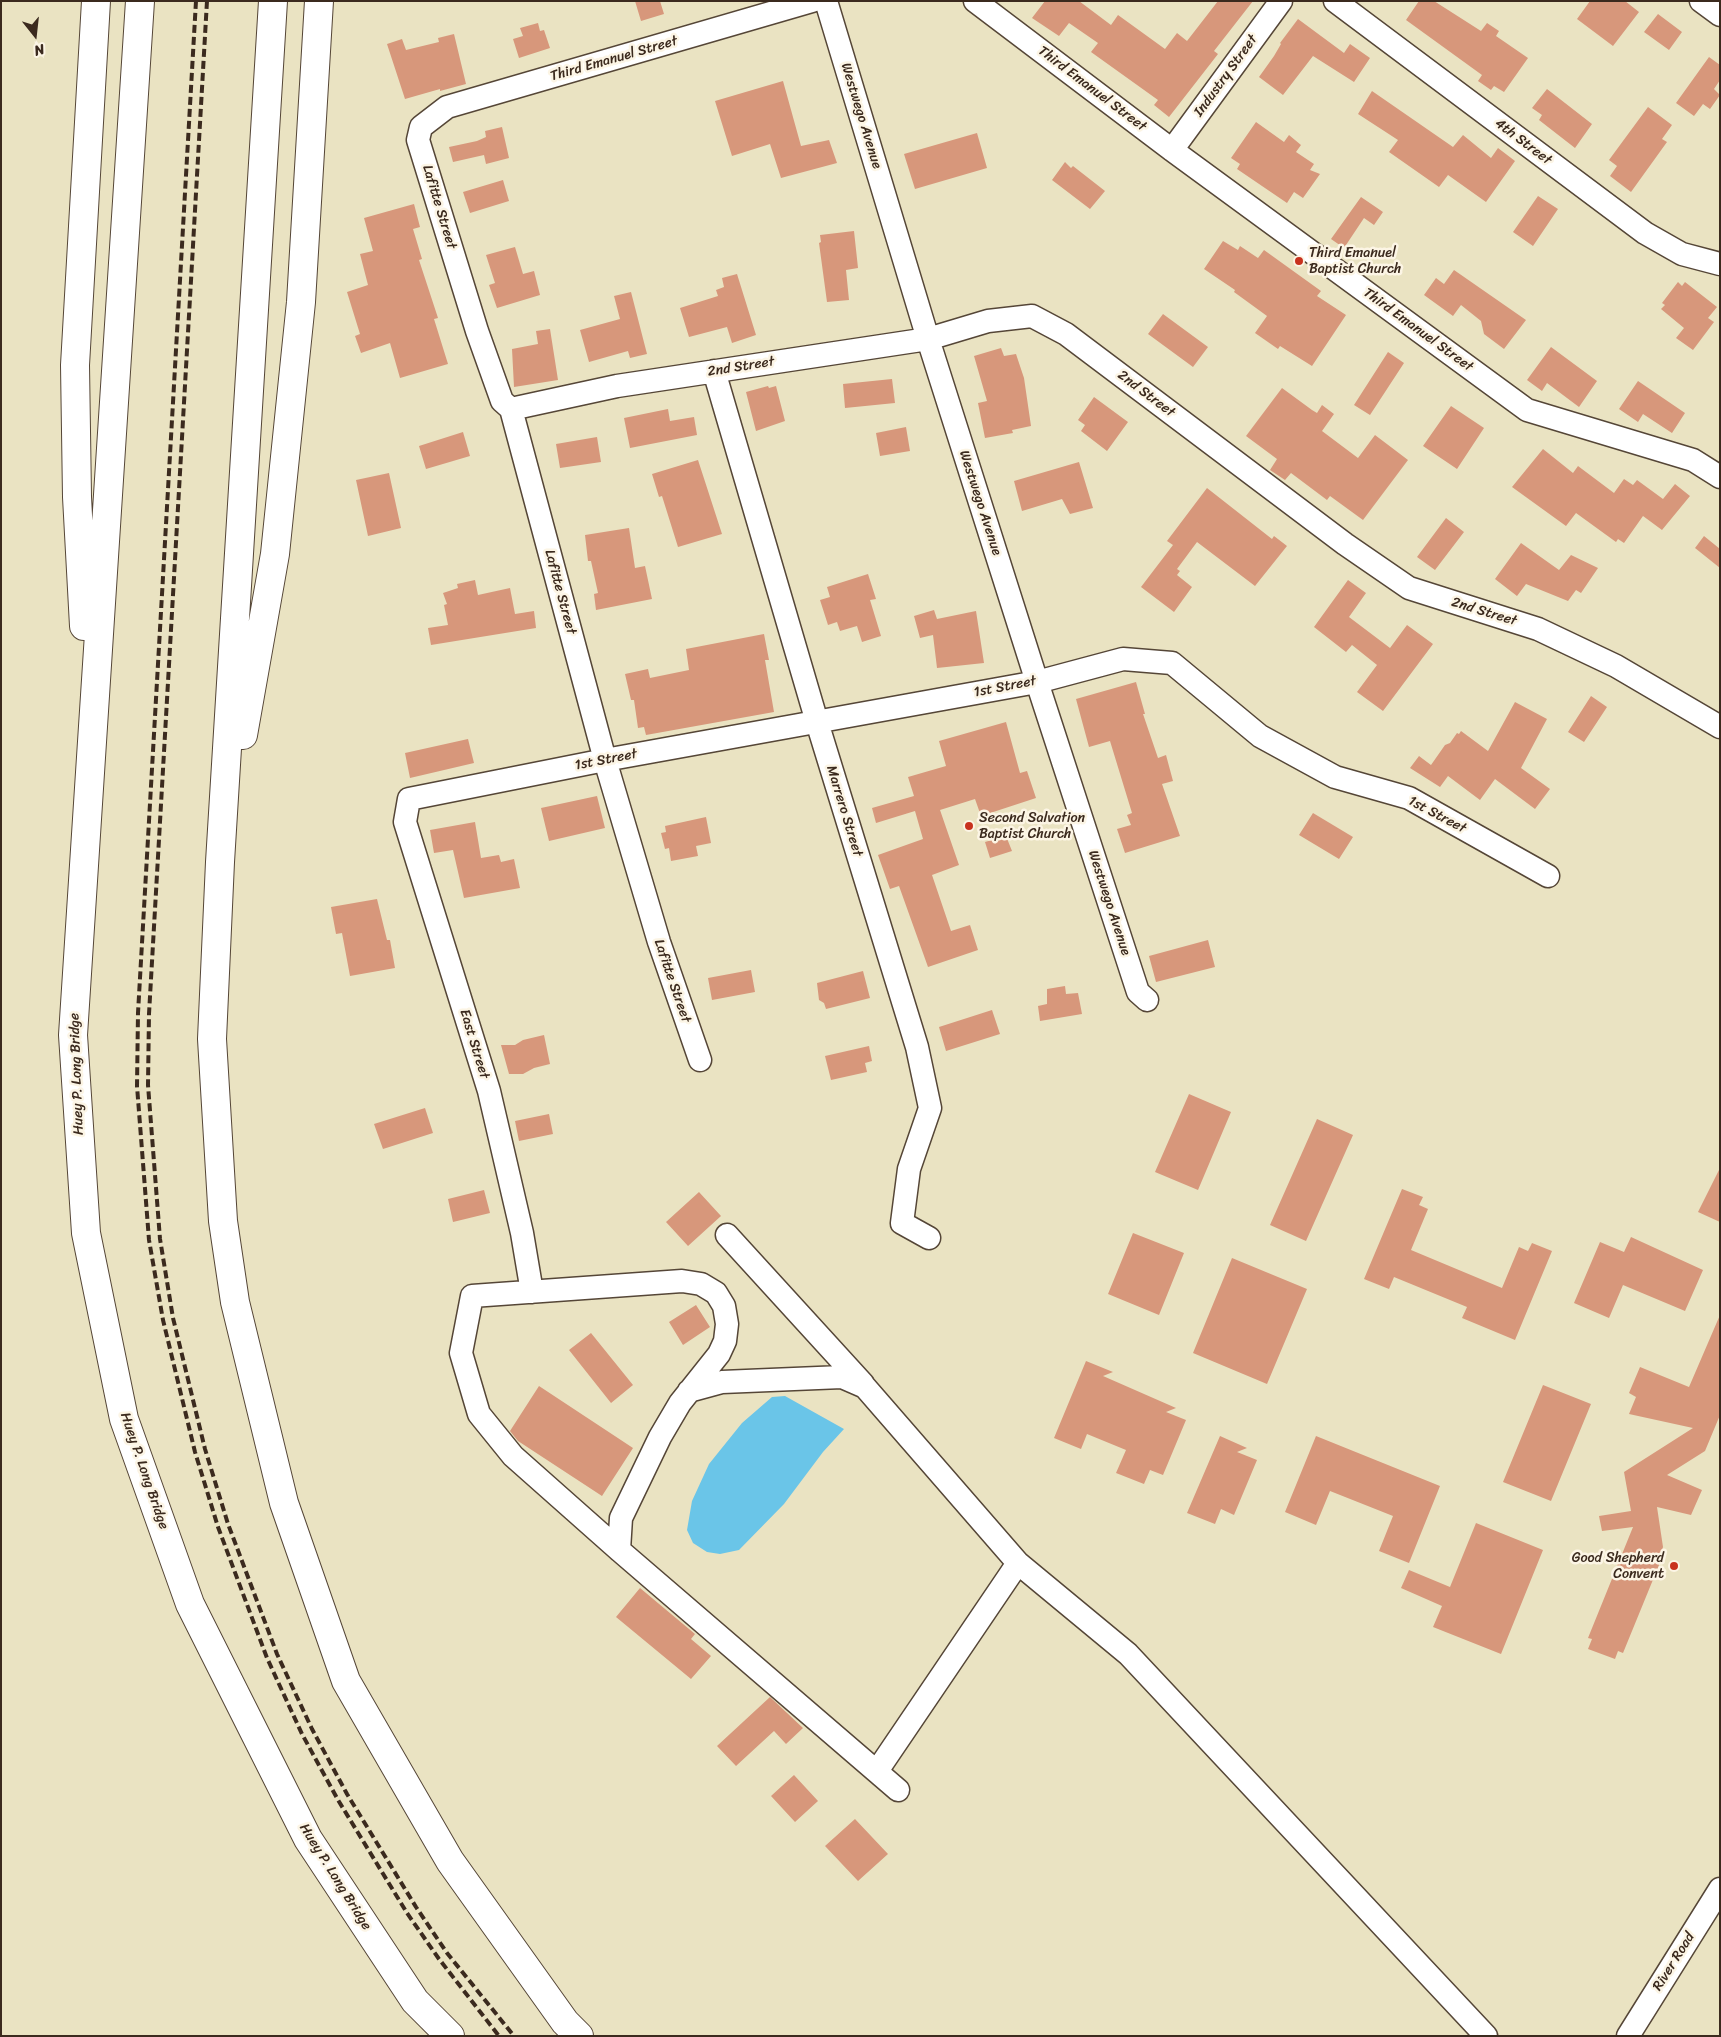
<!DOCTYPE html>
<html>
<head>
<meta charset="utf-8">
<style>
  body { margin:0 }
  #map { position:relative; width:1721px; height:2037px; overflow:hidden; background:#eae3c2; font-family:Sriracha,sans-serif }
  canvas { display:block }
  .frame { position:absolute; inset:0; border:2px solid #3b2a1e; pointer-events:none }
  .north { position:absolute; left:10px; top:10px; width:50px; height:50px; -webkit-text-stroke:4px #fcf5e5; paint-order:stroke; rotate:164deg; font-size:14px; font-weight:700; line-height:20px; text-align:center; color:#3b2a1e }
  .north::after { content:''; display:block; margin:auto; width:18px; height:22px; background:#3b2a1e; clip-path:polygon(50% 0,100% 100%,50% 72%,0 100%) }
</style>
</head>
<body>
<div id="map">
<canvas width="1721" height="2037"></canvas>
<div class="frame"></div>
<div class="north">N</div>
</div>
<script>
const ctx = document.querySelector('canvas').getContext('2d');
ctx.lineJoin = 'round';
function paint(path, color) {
  ctx.fillStyle = color;
  ctx.fill(path, 'evenodd');
}
function poly(rows) {
  const path = new Path2D();
  for (const r of rows) {
    path.moveTo(r[0], r[1]);
    for (let i = 2; i < r.length; i += 2) path.lineTo(r[i], r[i + 1]);
  }
  return path;
}
function trace(path, color, width, dash) {
  ctx.strokeStyle = color;
  ctx.lineWidth = width;
  ctx.lineCap = dash ? 'butt' : 'round';
  ctx.setLineDash(dash || []);
  ctx.stroke(path);
}
function label(font, color, halo, rows, align = 'center') {
  ctx.font = font + ' Sriracha,sans-serif';
  ctx.lineWidth = 5;
  ctx.setLineDash([]);
  ctx.textBaseline = 'middle';
  ctx.strokeStyle = halo;
  ctx.fillStyle = color;
  for (const [text, x, y, turn = 0] of rows) {
    ctx.save();
    ctx.translate(x, y);
    ctx.rotate((+turn || 0) * Math.PI / 180);
    ctx.textAlign = isNaN(turn) ? turn : align;
    if (halo) ctx.strokeText(text, 0, 0);
    ctx.fillText(text, 0, 0);
    ctx.restore();
  }
}
paint(poly([
  [785,1396,844,1429,823,1452,784,1504,739,1550,720,1554,707,1552,693,1543,687,1530,692,1501,709,1464,742,1423,772,1397]
]), '#6ac5e8');
paint(poly([
  [635,1,660,1,664,14,641,21],
  [1045,1,1079,1,1111,25,1118,15,1165,49,1177,33,1187,41,1218,1,1253,1,1214,51,1218,54,1169,117,1154,105,1158,100,1091,52,1098,43,1069,23,1059,36,1032,18],
  [1419,1,1434,1,1481,31,1487,23,1499,31,1496,36,1528,58,1504,92,1494,86,1491,90,1478,81,1482,75,1406,20],
  [1590,1,1625,1,1639,12,1613,46,1577,19],
  [1658,14,1682,32,1669,50,1644,32],
  [1298,19,1344,53,1350,44,1370,58,1354,82,1313,56,1283,95,1259,77,1274,56,1281,44,1280,43],
  [538,23,540,31,544,30,550,48,519,58,513,39,523,36,520,28],
  [454,34,466,84,440,91,440,89,405,99,387,44,402,39,406,50,439,42,438,38],
  [1709,57,1720,65,1720,80,1714,89,1720,95,1710,109,1703,104,1694,116,1676,103],
  [783,81,801,146,829,140,837,163,781,178,770,144,732,156,715,101],
  [1547,89,1592,124,1575,148,1539,120,1542,115,1532,108],
  [1372,91,1453,147,1463,135,1491,158,1498,148,1515,161,1486,202,1448,175,1439,187,1389,152,1398,140,1358,114],
  [1648,107,1672,125,1662,139,1667,142,1631,192,1610,176,1617,166,1609,160],
  [1256,122,1284,142,1289,135,1301,145,1296,152,1314,164,1310,170,1320,174,1303,198,1294,192,1287,203,1237,169,1240,164,1231,158],
  [502,127,509,158,486,164,484,155,453,162,449,147,477,141,486,137,485,131],
  [977,133,987,168,915,189,904,154],
  [1065,162,1071,168,1073,166,1105,191,1090,209,1052,180],
  [503,180,509,201,470,213,463,192],
  [1538,196,1558,209,1533,246,1513,232],
  [1361,197,1383,212,1374,225,1364,218,1344,248,1331,239],
  [414,204,420,227,413,229,422,259,419,260,438,318,434,319,448,364,400,378,390,343,361,353,355,336,360,334,347,292,368,285,360,254,373,251,364,218],
  [854,231,858,268,846,270,849,300,827,302,819,243,821,242,820,235],
  [1223,241,1238,250,1240,246,1258,258,1264,250,1321,291,1317,296,1346,315,1312,366,1280,346,1278,349,1255,333,1267,316,1234,292,1235,290,1204,269],
  [515,247,523,274,534,271,540,295,497,308,489,285,495,283,486,255],
  [1454,270,1526,320,1504,349,1484,334,1481,321,1461,305,1453,316,1424,295,1436,278,1444,284],
  [737,274,756,335,732,343,727,327,689,337,680,308,718,296,716,290,724,287,722,278],
  [1678,282,1682,286,1685,282,1717,307,1708,318,1714,322,1693,350,1676,338,1684,328,1661,309,1665,305,1662,303],
  [631,292,647,354,630,358,628,351,589,362,580,330,620,319,614,296],
  [1163,314,1208,347,1193,367,1148,334],
  [550,329,558,380,514,387,512,349,538,344,536,331],
  [1551,347,1597,381,1579,407,1547,383,1542,391,1527,380],
  [1001,348,1004,356,1016,354,1024,378,1031,426,1012,430,1013,433,985,438,978,403,987,401,974,356],
  [1388,352,1404,363,1370,415,1354,405],
  [892,379,895,403,845,408,843,384],
  [1638,381,1685,413,1672,433,1643,414,1638,422,1619,409],
  [768,386,769,388,776,386,785,421,756,431,746,392],
  [1282,388,1312,410,1317,413,1322,405,1334,414,1322,431,1358,458,1375,435,1408,460,1363,520,1330,496,1327,500,1291,473,1285,480,1270,470,1277,459,1246,436],
  [1094,397,1128,422,1107,451,1081,431,1085,425,1078,420],
  [1451,406,1484,428,1457,469,1423,446],
  [668,409,670,421,694,417,697,435,630,448,624,418],
  [906,427,910,451,880,456,876,433],
  [463,432,470,456,426,469,419,446],
  [597,437,601,462,560,468,556,444],
  [1543,449,1573,473,1578,466,1614,493,1624,479,1633,485,1637,480,1663,499,1675,484,1690,496,1662,530,1643,516,1624,543,1618,539,1616,542,1576,513,1566,526,1512,487],
  [698,460,722,534,678,547,662,496,659,497,652,474],
  [1079,462,1093,508,1070,514,1062,499,1022,511,1014,481],
  [389,473,401,528,368,536,356,480],
  [1207,488,1272,539,1274,536,1287,546,1255,586,1197,542,1177,569,1180,571,1177,575,1192,587,1174,612,1141,587,1173,545,1167,541],
  [1446,518,1464,532,1435,570,1417,557],
  [629,528,635,568,645,566,652,599,596,610,594,594,598,593,591,561,588,561,585,535],
  [1704,536,1720,549,1720,568,1695,548],
  [1521,543,1559,570,1571,555,1598,568,1581,593,1576,590,1568,601,1526,584,1517,596,1495,579],
  [868,574,876,599,870,600,881,636,862,642,857,626,840,631,837,622,828,625,820,600,830,597,827,587],
  [475,580,478,595,510,588,515,614,534,611,536,628,431,645,428,628,448,625,444,605,447,604,443,593,458,588,457,584],
  [1348,580,1366,593,1349,617,1390,648,1407,625,1433,644,1383,711,1357,692,1377,665,1352,645,1346,652,1314,627],
  [934,610,937,619,976,611,984,663,937,668,933,635,920,638,914,616],
  [764,634,769,660,765,660,774,712,646,735,644,727,638,728,634,700,631,700,625,674,648,669,650,678,689,670,686,649],
  [1136,682,1145,714,1143,714,1158,758,1166,755,1173,781,1162,784,1180,836,1125,853,1117,829,1131,825,1127,815,1132,813,1110,741,1089,747,1076,699],
  [1591,696,1607,707,1584,742,1568,732],
  [1515,702,1547,719,1521,768,1550,789,1535,809,1495,779,1480,800,1448,776,1440,787,1410,768,1419,756,1431,765,1445,745,1450,743,1457,733,1459,734,1461,731,1488,751],
  [1006,722,1020,773,1027,771,1036,798,981,816,975,799,940,810,959,865,932,875,951,931,970,925,978,950,928,967,899,886,890,889,878,855,923,839,915,811,876,823,872,808,914,796,908,777,946,766,939,741],
  [468,739,474,763,410,778,405,753],
  [597,796,605,828,549,841,541,808],
  [1313,813,1353,837,1339,859,1299,835],
  [706,817,711,843,696,846,698,856,671,861,669,848,665,849,661,833,666,832,665,826],
  [475,822,481,858,499,855,501,862,514,859,520,888,464,898,453,850,434,853,430,830],
  [1006,836,1012,851,990,858,985,842],
  [377,899,387,940,390,940,395,968,350,976,342,933,336,934,331,907],
  [1208,940,1215,967,1156,982,1149,956],
  [751,970,755,992,712,1000,708,978],
  [863,971,870,998,826,1009,824,1003,819,1000,817,983],
  [1065,986,1066,994,1078,993,1082,1014,1040,1021,1038,1006,1047,1004,1047,989],
  [992,1010,1000,1034,946,1051,939,1027],
  [544,1035,550,1064,534,1068,523,1074,509,1074,501,1045,515,1045,523,1040],
  [869,1046,872,1061,865,1063,867,1072,831,1080,825,1056],
  [1189,1094,1231,1112,1198,1190,1155,1172],
  [425,1108,433,1133,383,1149,374,1124],
  [549,1114,553,1134,519,1141,515,1121],
  [1317,1119,1353,1135,1306,1241,1270,1225],
  [1720,1168,1720,1222,1698,1212],
  [1402,1189,1423,1197,1419,1205,1428,1209,1411,1250,1502,1288,1519,1247,1528,1251,1532,1243,1552,1251,1515,1340,1462,1318,1467,1307,1394,1277,1389,1289,1364,1279],
  [484,1190,490,1213,453,1222,448,1199],
  [699,1192,721,1216,688,1246,666,1222],
  [1133,1233,1184,1253,1159,1315,1108,1294],
  [1631,1237,1703,1270,1685,1311,1623,1285,1609,1318,1574,1303,1600,1242,1624,1252],
  [1232,1258,1307,1289,1267,1384,1193,1353],
  [696,1305,710,1327,683,1345,669,1322],
  [1720,1315,1720,1415,1705,1451,1667,1475,1702,1490,1691,1515,1657,1507,1663,1547,1658,1562,1659,1565,1623,1653,1618,1651,1615,1659,1588,1649,1592,1639,1588,1638,1633,1527,1602,1531,1599,1516,1631,1511,1624,1472,1693,1428,1629,1414,1636,1397,1629,1393,1640,1367,1689,1387],
  [591,1333,633,1385,611,1403,569,1350],
  [1086,1361,1113,1372,1103,1376,1176,1408,1166,1412,1186,1420,1163,1475,1150,1470,1144,1484,1116,1473,1126,1450,1087,1434,1081,1449,1054,1438],
  [1543,1385,1591,1404,1551,1501,1503,1482],
  [539,1386,633,1448,602,1496,518,1441,510,1431],
  [1220,1436,1247,1448,1237,1452,1257,1460,1234,1515,1221,1509,1215,1524,1187,1513],
  [1316,1436,1440,1486,1409,1563,1379,1551,1393,1516,1330,1491,1316,1525,1285,1512],
  [1476,1523,1543,1550,1501,1654,1433,1627,1442,1606,1401,1588,1409,1570,1450,1587],
  [640,1588,695,1634,691,1639,711,1656,691,1679,616,1617],
  [770,1697,803,1728,786,1744,774,1731,736,1766,717,1746],
  [794,1775,818,1801,795,1822,771,1796],
  [855,1819,888,1854,858,1881,825,1846]
]), '#d7977b');
const minor = poly([
  [826,1,928,339,1037,682,1138,992,1147,1000],
  [975,1,1172,150,1527,410,1693,460,1720,477],
  [1335,1,1645,233,1682,254,1720,264],
  [1701,1,1720,15],
  [1172,150,1281,1],
  [714,371,817,722,917,1047,930,1108,909,1169,902,1223,929,1238],
  [511,409,617,386,928,339,988,321,1032,316,1066,334,1345,544,1409,588,1538,629,1616,666,1720,727],
  [700,1060,659,942,605,760,511,409,502,401,477,331,418,140,421,127,447,107,812,1],
  [727,1235,863,1384],
  [532,1292,522,1233,489,1091,405,822,409,799,605,760,1037,682,1123,659,1172,663,1260,736,1335,777,1409,798,1548,876],
  [689,1391,722,1382,842,1377,865,1387,1018,1563],
  [619,1550,621,1518,660,1437,680,1403,719,1354,725,1341,727,1324,724,1306,716,1293,701,1284,682,1281,472,1296,461,1353,479,1414,513,1456,619,1550,898,1790],
  [877,1771,1018,1563,1128,1654,1486,2036],
  [1628,2036,1720,1889]
]);
const highway = poly([
  [140,1,73,1035,86,1233,124,1419,190,1604,308,1839,415,2001,450,2036],
  [273,1,220,862,212,1039,223,1221,235,1302,284,1503,346,1681,450,1861,565,2022,579,2036],
  [84,626,77,497,75,365,96,1],
  [243,735,275,554,301,302,319,1]
]);
trace(minor, '#554637', 25);
trace(highway, '#554637', 30);
trace(minor, '#fff', 22);
trace(highway, '#fff', 28);
trace(poly([
  [196,1,138,1013,137,1086,149,1240,163,1320,195,1452,218,1527,267,1658,302,1734,338,1800,407,1913,439,1959,499,2036],
  [207,1,149,1014,148,1085,160,1239,173,1318,205,1449,228,1524,277,1654,312,1729,347,1794,416,1907,447,1953,514,2036]
]), '#3b2a1e', 4, [8, 4]);
for (const [x, y, r, color] of [
  [1299,261,5,"#c8321e"],
  [969,826,5,"#c8321e"],
  [1674,1566,5,"#c8321e"]
]) {
  const dot = new Path2D();
  dot.arc(x, y, r, 0, 2 * Math.PI);
  ctx.fillStyle = color;
  ctx.fill(dot);
  trace(dot, '#fcf5e5', 2);
}
label('14px', '#3b2a1e', '#fcf5e5', [
  ["Third Emanuel Street",614,59,-16],
  ["Industry Street",1226,76,-54],
  ["Third Emanuel Street",1092,89,37],
  ["Westwego Avenue",861,116,73],
  ["4th Street",1523,142,37],
  ["Lafitte Street",439,207,73],
  ["Third Emanuel Street",1418,330,36],
  ["2nd Street",741,367,-9],
  ["2nd Street",1146,394,37],
  ["Westwego Avenue",980,503,72],
  ["Lafitte Street",560,592,75],
  ["2nd Street",1484,612,17],
  ["1st Street",1005,687,-11],
  ["1st Street",606,760,-11],
  ["Marrero Street",844,811,73],
  ["1st Street",1437,815,28],
  ["Westwego Avenue",1109,903,72],
  ["Lafitte Street",672,981,71],
  ["East Street",474,1044,73],
  ["Huey P. Long Bridge",77,1074,-92],
  ["Huey P. Long Bridge",144,1471,71],
  ["Huey P. Long Bridge",335,1877,58],
  ["River Road",1674,1962,-58]
]);
label('14px', '#3b2a1e', '#fcf5e5', [
  ["Third Emanuel",1309,253],
  ["Baptist Church",1309,269],
  ["Second Salvation",979,818],
  ["Baptist Church",979,834],
  ["Good Shepherd",1664,1558,"right"],
  ["Convent",1664,1574,"right"]
], 'left');
</script>
</body>
</html>
